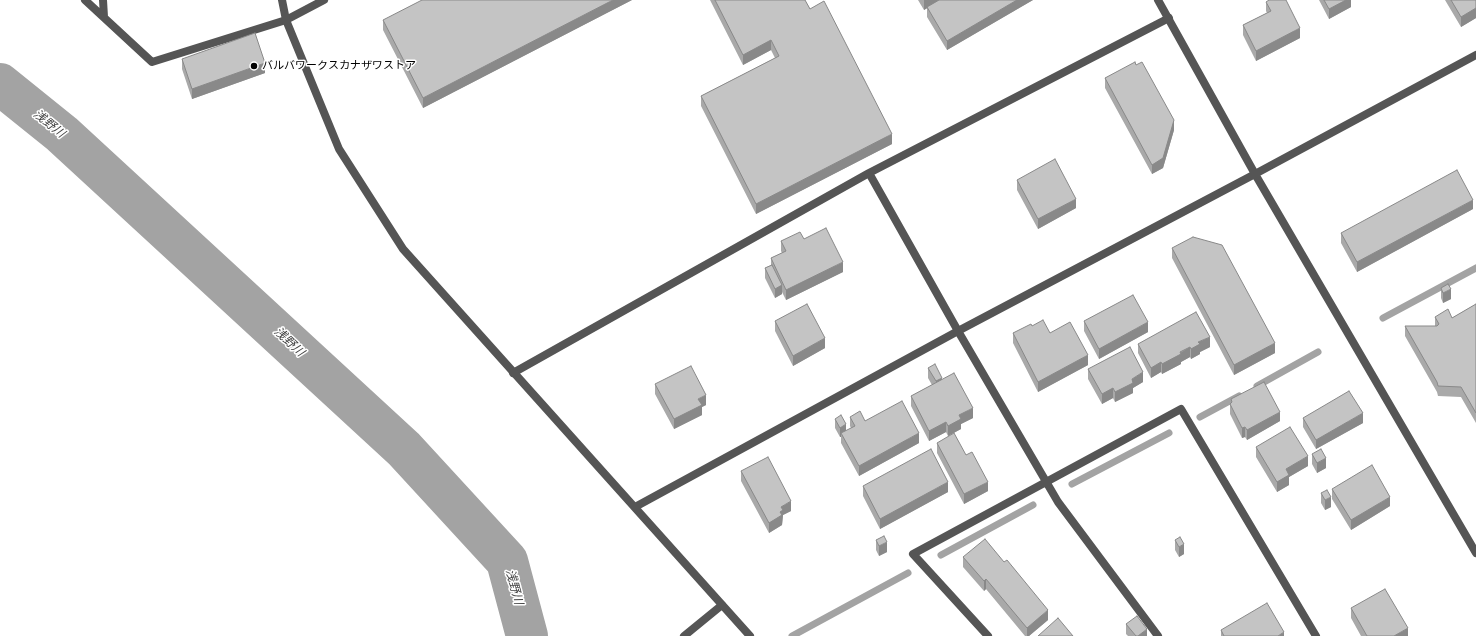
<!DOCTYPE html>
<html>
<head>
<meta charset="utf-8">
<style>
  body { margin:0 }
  canvas { display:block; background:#fff }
</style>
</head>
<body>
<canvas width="1476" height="636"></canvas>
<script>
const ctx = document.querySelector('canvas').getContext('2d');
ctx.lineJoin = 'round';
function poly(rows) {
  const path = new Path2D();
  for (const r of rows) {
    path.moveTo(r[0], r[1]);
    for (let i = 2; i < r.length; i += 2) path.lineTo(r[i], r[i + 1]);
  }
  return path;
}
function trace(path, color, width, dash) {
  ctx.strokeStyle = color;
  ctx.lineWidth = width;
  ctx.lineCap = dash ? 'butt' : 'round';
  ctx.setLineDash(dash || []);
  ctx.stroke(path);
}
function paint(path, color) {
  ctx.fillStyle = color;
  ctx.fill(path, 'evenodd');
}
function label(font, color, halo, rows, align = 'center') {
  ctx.font = font + ' "IBM Plex Sans","Noto Sans JP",sans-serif';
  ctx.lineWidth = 3;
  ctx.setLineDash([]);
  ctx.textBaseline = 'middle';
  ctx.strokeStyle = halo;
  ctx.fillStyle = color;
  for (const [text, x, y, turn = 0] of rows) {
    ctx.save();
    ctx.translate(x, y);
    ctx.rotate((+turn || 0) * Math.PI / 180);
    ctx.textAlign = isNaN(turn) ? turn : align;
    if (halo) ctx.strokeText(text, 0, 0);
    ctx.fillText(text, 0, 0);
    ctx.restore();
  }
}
trace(poly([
  [1383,318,1476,268],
  [1257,386,1318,352],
  [1200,417,1239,396],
  [1072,484,1169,433],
  [941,555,1033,505],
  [792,636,908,573]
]), '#a3a3a3', 7);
trace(poly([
  [0,84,62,134,404,449,507,561,527,636]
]), '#a3a3a3', 42);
trace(poly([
  [85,0,152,62,286,20,324,0],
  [103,0,104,17],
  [869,173,958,331,1058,502,1158,636],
  [513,373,869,173,1169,18],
  [684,636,722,605],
  [988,636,913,554,1181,409,1316,636]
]), '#555', 8);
trace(poly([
  [282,0,286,20,339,149,403,249,750,636],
  [1158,0,1255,174,1476,553],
  [635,507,958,331,1255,174,1476,55]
]), '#555', 8);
paint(poly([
  [632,0,423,108,383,30,383,20],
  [710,0,805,0,810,9,892,144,756,214,701,106,701,96,775,58,771,50,743,65],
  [918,0,1033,0,947,50,927,17,927,8,924,10],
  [1319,0,1351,0,1351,7,1329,19],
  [1445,0,1476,0,1476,18,1461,27],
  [1266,2,1300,38,1256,61,1243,35,1243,25,1267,13,1266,11],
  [182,59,265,73,192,99,182,69],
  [1136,65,1174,130,1163,168,1152,174,1105,88,1105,78],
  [1017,180,1076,208,1038,229,1017,190],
  [1473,209,1357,272,1341,243,1341,233],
  [804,239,843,272,786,300,782,292,782,294,775,298,765,278,765,268,771,265,771,258,782,253,781,251,781,241],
  [1172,248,1275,353,1234,375,1172,258],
  [1441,288,1451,299,1443,303,1441,298],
  [1476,304,1476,423,1461,397,1438,396,1437,392,1405,336,1405,326,1435,326,1435,317,1452,318],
  [775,321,825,348,793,366,775,331],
  [1084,321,1148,332,1099,359,1084,331],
  [1032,326,1050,333,1088,365,1038,392,1013,343,1013,333],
  [1138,344,1210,347,1200,352,1200,354,1191,359,1190,357,1181,362,1181,364,1162,374,1161,372,1151,378,1138,353],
  [928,368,942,380,973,418,961,424,961,429,948,436,946,432,929,441,911,406,911,396,932,385,928,378],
  [1088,369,1143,382,1133,388,1133,393,1115,402,1113,398,1102,404,1088,379],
  [655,384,706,405,702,407,702,415,674,429,655,394],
  [1231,399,1280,421,1247,440,1245,437,1242,438,1230,414,1230,404,1231,403],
  [850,417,865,421,919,443,859,476,841,443,841,437,840,437,835,428,835,419,846,431,851,428,850,426],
  [1303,418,1363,423,1316,449,1303,427],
  [937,443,966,455,988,491,964,504,937,453],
  [1256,447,1308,466,1289,477,1289,485,1277,492,1256,457],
  [1312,454,1326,468,1317,473,1312,464],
  [741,471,791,511,783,515,782,525,769,533,741,481],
  [863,486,948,492,880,529,863,496],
  [1332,489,1390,506,1351,530,1332,499],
  [1321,493,1331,507,1325,510,1321,503],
  [876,540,887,552,879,556,876,550],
  [1175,540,1184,554,1179,557,1175,550],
  [963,557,1048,620,1029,636,1025,636,986,589,984,591,963,567],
  [1351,608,1408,636,1361,636,1351,618],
  [1126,624,1147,636,1128,636,1126,634],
  [1221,630,1284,636,1221,636]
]), '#a9a9a9');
paint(poly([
  [613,0,632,0,423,108,423,98],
  [924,0,941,0,924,10],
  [1017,0,1033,0,947,50,947,41],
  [1346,0,1351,0,1351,7,1329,19,1329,9],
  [1476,8,1476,18,1461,27,1461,17],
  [1300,28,1300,38,1256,61,1256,51],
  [771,40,771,50,743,65,743,55],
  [265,63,265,73,192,99,192,89],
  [1174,120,1174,130,1163,168,1152,174,1152,165],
  [892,134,892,144,756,214,756,204],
  [1076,199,1076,208,1038,229,1038,219],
  [1473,200,1473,209,1357,272,1357,262],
  [843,262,843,272,786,300,786,290],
  [782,285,782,294,775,298,775,289],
  [1451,289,1451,299,1443,303,1443,293],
  [1148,322,1148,332,1099,359,1099,349],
  [1210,337,1210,347,1200,352,1200,354,1191,359,1191,349,1198,342],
  [825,338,825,348,793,366,793,356],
  [1275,343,1275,353,1234,375,1234,365],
  [1190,347,1190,357,1181,362,1181,364,1162,374,1162,364],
  [1088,355,1088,365,1038,392,1038,382],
  [1161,362,1161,372,1151,378,1151,368],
  [1143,372,1143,382,1133,388,1133,393,1115,402,1115,392,1132,379],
  [942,378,942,388,936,391,936,381],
  [1113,388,1113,398,1102,404,1102,394],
  [706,395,706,405,702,407,702,415,674,429,674,419,698,399],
  [973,408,973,418,961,424,961,429,948,436,948,426,959,415],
  [1280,412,1280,421,1247,440,1247,430],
  [1363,413,1363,423,1316,449,1316,440],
  [946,422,946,432,929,441,929,431],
  [846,424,846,434,841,433,841,437,840,437,840,428],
  [1245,427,1245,437,1242,438,1242,428],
  [919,433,919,443,859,476,859,466],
  [1308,456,1308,466,1289,477,1289,485,1277,492,1277,482,1286,469],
  [1326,458,1326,468,1317,473,1317,463],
  [948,482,948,492,880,529,880,519],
  [988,482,988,491,964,504,964,494],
  [1331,497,1331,507,1325,510,1325,500],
  [1390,497,1390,506,1351,530,1351,520],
  [791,501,791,511,783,515,782,525,769,533,769,523,781,507],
  [887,542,887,552,879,556,879,546],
  [1184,544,1184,554,1179,557,1179,547],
  [986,579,986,589,984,591,984,581],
  [1048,610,1048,620,1029,636,1027,636,1027,628],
  [1408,628,1408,636,1394,636],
  [1147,629,1147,636,1138,636],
  [1284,632,1284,636,1278,636]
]), '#898989');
const building = poly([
  [422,0,613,0,423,98,383,20,422,0],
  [715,0,805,0,810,9,824,1,892,134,756,204,701,96,779,56,771,40,743,55,715,0],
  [939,0,1017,0,947,41,927,7,939,0],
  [1269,0,1286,0,1300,28,1256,51,1243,25,1271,11,1266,2,1269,0],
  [1324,0,1346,0,1329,9,1324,0],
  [1451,0,1476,0,1476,8,1461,17,1451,0],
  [255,33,265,63,192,89,182,59,255,33],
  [1135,62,1136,65,1142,62,1174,120,1163,158,1152,165,1105,78,1135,62],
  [1055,159,1076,199,1038,219,1017,180,1055,159],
  [1457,170,1473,200,1357,262,1341,233,1457,170],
  [826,228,843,262,786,290,771,258,786,251,781,241,800,232,804,239,826,228],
  [1193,237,1222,245,1275,343,1234,365,1172,248,1193,237],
  [772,265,782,285,775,289,765,268,772,265],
  [1448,284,1451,289,1443,293,1441,288,1448,284],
  [1133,295,1148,322,1099,349,1084,321,1133,295],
  [807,304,825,338,793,356,775,321,807,304],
  [1476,304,1476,413,1461,387,1438,386,1437,382,1405,326,1437,326,1439,324,1435,317,1448,309,1452,318,1476,304],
  [1196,312,1210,337,1198,342,1200,344,1191,349,1190,347,1180,352,1181,354,1162,364,1161,362,1151,368,1138,344,1196,312],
  [1043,320,1050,333,1070,322,1088,355,1038,382,1013,333,1031,324,1032,326,1043,320],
  [1130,347,1143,372,1132,379,1133,383,1115,392,1113,388,1102,394,1088,369,1130,347],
  [935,364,942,378,936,381,928,368,935,364],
  [691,366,706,395,698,399,702,405,674,419,655,384,691,366],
  [954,373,973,408,959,415,961,419,948,426,946,422,929,431,911,396,954,373],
  [1264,382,1280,412,1247,430,1245,427,1242,428,1230,404,1232,402,1231,399,1264,382],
  [1349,391,1363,413,1316,440,1303,418,1349,391],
  [902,401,919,433,859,466,841,433,855,426,850,417,860,411,865,421,902,401],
  [841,415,846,424,840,428,835,419,841,415],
  [1290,427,1308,456,1286,469,1289,475,1277,482,1256,447,1290,427],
  [954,433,966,455,972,452,988,482,964,494,937,443,954,433],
  [931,449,948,482,880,519,863,486,931,449],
  [1321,449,1326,458,1317,463,1312,454,1321,449],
  [768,457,791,501,781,507,783,510,780,512,782,515,769,523,741,471,768,457],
  [1372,465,1390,497,1351,520,1332,489,1372,465],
  [1327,490,1331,497,1325,500,1321,493,1327,490],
  [884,536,887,542,879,546,876,540,884,536],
  [1180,537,1184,544,1179,547,1175,540,1180,537],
  [985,539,1004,562,1007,560,1048,610,1027,628,986,579,984,581,963,557,985,539],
  [1385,589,1408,628,1394,636,1367,636,1351,608,1385,589],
  [1267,603,1284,632,1278,636,1224,636,1221,630,1267,603],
  [1137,616,1147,629,1138,636,1136,636,1126,624,1137,616],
  [1058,618,1073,636,1038,636,1058,618]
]);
paint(building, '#c4c4c4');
trace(building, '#898989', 1);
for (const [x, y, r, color] of [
  [254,66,4,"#000"]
]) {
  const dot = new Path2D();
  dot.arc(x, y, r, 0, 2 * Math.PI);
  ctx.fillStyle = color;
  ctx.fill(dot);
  trace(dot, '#fff', 1.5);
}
label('11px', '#000', '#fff', [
  ["バルバワークスカナザワストア",262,66]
], 'left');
label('italic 12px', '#444', '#fff', [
  ["浅野川",49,124,39],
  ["浅野川",289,342,43],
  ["浅野川",514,587,75]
]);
</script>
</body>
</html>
